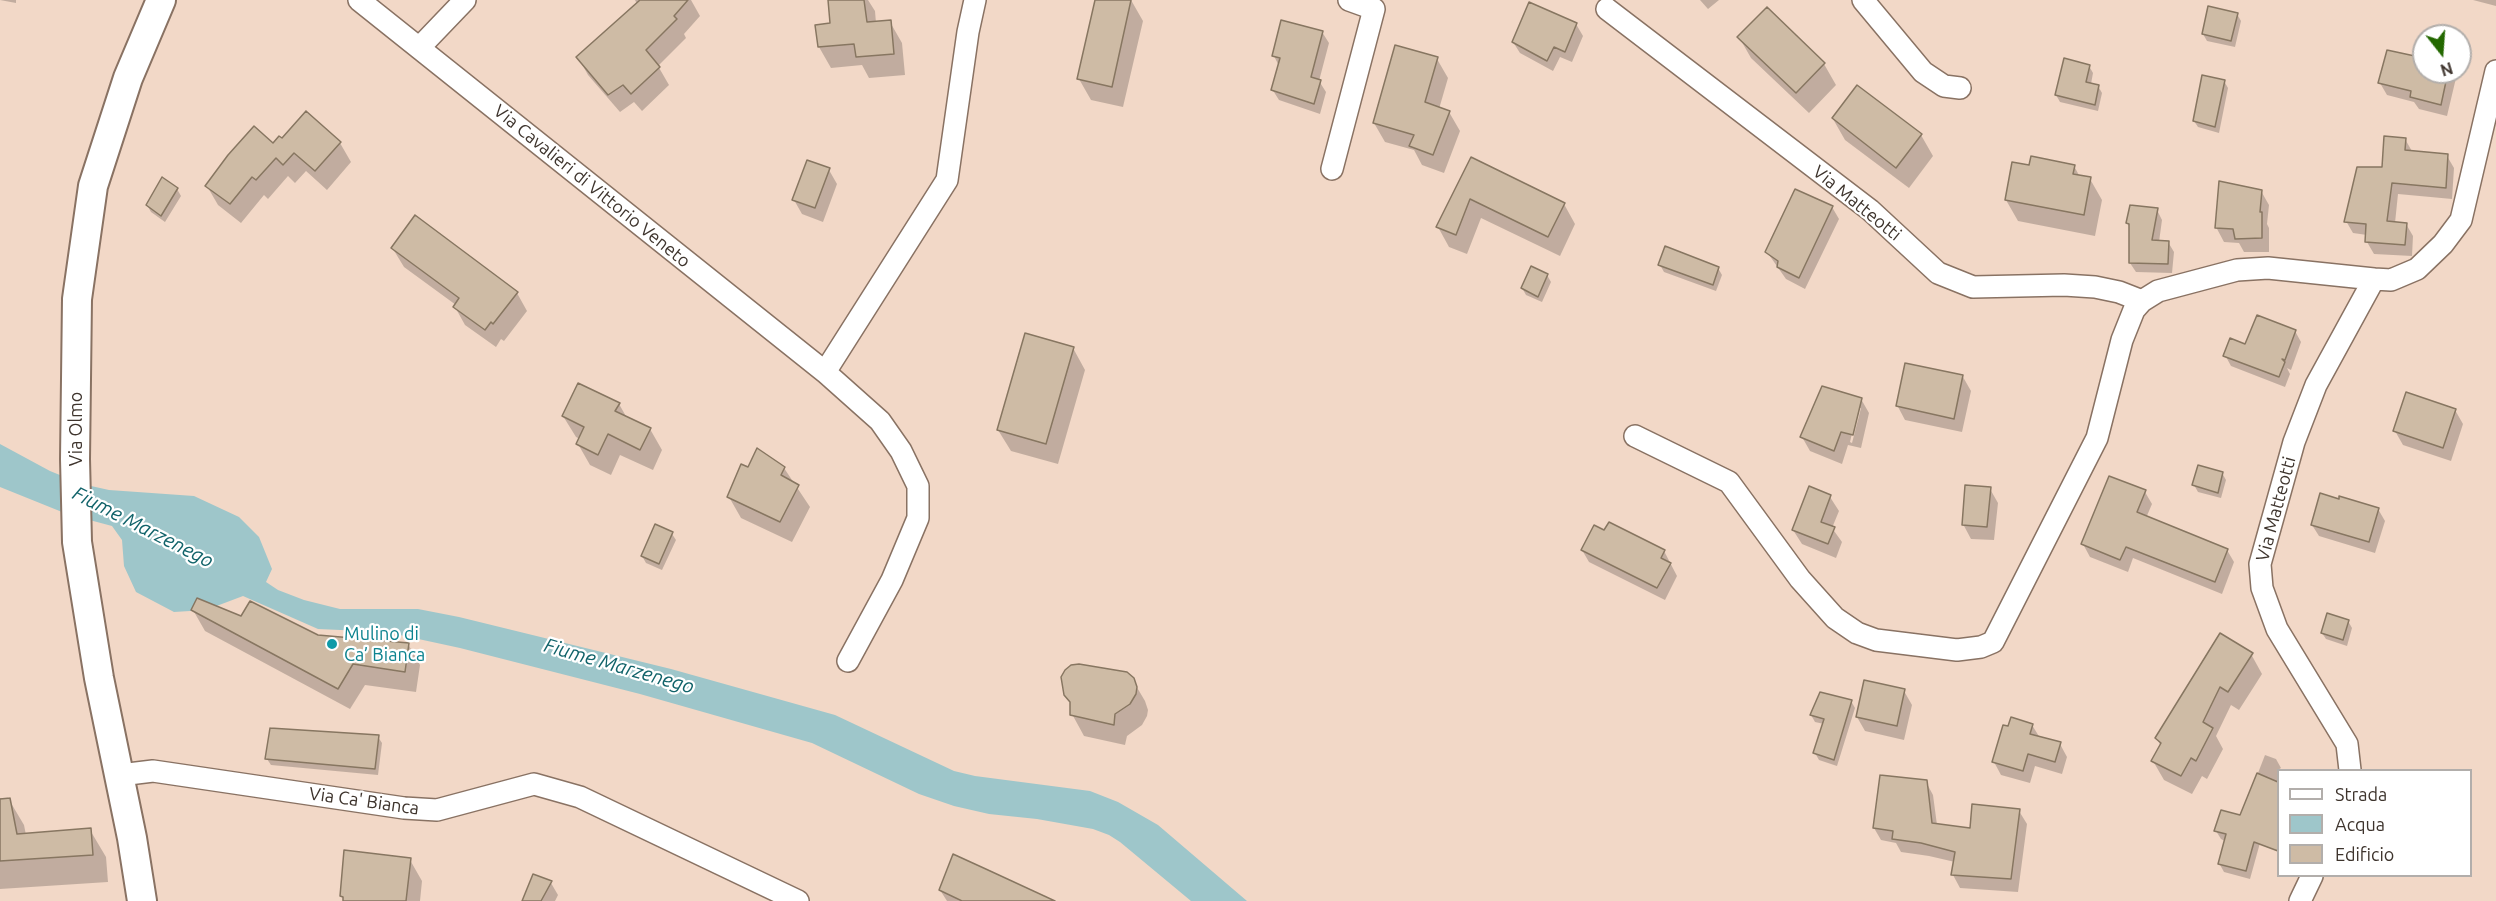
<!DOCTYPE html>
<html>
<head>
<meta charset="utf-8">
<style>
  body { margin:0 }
  #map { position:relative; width:2496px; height:901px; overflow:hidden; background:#f2d8c7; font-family:Ubuntu,sans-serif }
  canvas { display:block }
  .legend { position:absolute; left:2277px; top:769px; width:195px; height:108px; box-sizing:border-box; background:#fff; border:2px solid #b2aeab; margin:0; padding:8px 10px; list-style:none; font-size:18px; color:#3e342d }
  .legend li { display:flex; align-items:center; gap:12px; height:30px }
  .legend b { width:30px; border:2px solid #b2aeab }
  .north { position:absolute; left:2412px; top:24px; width:60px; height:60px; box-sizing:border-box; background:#fff; border:2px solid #b2aeab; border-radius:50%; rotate:163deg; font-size:16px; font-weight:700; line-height:24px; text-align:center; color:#3e342d }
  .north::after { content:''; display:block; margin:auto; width:21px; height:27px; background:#236800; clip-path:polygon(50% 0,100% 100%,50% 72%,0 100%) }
</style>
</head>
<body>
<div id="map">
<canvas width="2496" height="901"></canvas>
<ul class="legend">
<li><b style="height:8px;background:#fff"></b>Strada</li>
<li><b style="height:16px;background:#9ec6ca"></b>Acqua</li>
<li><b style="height:16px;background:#cebba5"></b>Edificio</li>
</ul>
<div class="north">N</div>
</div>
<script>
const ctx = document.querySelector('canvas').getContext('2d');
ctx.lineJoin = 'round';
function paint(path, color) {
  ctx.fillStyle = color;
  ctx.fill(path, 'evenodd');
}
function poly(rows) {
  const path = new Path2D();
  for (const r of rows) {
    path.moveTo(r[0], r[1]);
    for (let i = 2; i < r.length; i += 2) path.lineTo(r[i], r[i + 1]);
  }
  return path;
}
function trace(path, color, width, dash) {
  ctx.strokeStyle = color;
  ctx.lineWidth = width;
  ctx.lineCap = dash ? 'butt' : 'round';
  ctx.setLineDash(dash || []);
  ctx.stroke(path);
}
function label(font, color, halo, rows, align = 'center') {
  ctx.font = font + ' Ubuntu,sans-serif';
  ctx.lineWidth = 4.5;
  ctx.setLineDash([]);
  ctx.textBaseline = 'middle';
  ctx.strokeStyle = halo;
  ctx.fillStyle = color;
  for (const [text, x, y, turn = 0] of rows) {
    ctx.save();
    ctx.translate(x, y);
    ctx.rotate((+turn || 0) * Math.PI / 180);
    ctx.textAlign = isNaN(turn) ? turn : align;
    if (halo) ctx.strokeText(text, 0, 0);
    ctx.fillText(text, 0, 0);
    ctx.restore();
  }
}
paint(poly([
  [0,444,50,471,82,484,109,490,194,496,239,517,259,537,272,569,266,582,278,590,304,600,340,609,418,609,459,617,671,669,835,715,954,771,975,776,1090,791,1118,802,1158,825,1247,901,1191,901,1120,842,1109,835,1093,829,1037,819,989,814,954,806,919,794,812,743,640,694,460,648,386,632,318,629,243,596,206,610,174,612,136,592,124,566,122,540,112,526,67,514,0,487]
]), '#9ec6ca');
paint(poly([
  [0,0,16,0,16,3],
  [635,0,691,0,700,16,684,34,686,38,658,66,669,85,642,111,634,102,620,112,588,75,578,57,637,4],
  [829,0,868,0,875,11,876,23,890,22,902,43,905,75,869,78,862,65,831,68,819,47,832,25],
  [1097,0,1131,0,1143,21,1123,107,1091,100,1079,79],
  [1700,0,1719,0,1708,9],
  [2473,0,2496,0,2496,6],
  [1767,9,1824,64,1836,85,1809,113,1751,58,1739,37],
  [2237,14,2241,21,2235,47,2207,41,2203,34],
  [1576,24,1583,36,1572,62,1560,57,1553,71,1520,53,1513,42],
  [1322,32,1329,43,1319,81,1326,92,1320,114,1279,100,1272,89,1279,66,1274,56],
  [1437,59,1448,78,1439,109,1449,112,1460,131,1444,173,1422,165,1414,150,1385,142,1374,123],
  [2424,60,2424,72,2453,72,2456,78,2447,116,2419,109,2414,102,2387,95,2380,83],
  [2089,66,2093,73,2091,84,2098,86,2102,93,2098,111,2060,102,2056,95],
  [2224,81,2228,88,2219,133,2198,127,2194,121],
  [1857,87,1921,135,1933,156,1909,188,1845,140,1833,119],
  [2405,139,2413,153,2447,156,2454,168,2452,199,2398,194,2395,223,2406,224,2413,236,2412,256,2374,254,2367,242,2367,235,2353,233,2346,221],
  [340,143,351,162,327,190,306,171,295,183,288,176,268,199,264,195,241,223,218,205,207,186,273,145],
  [1471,159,1564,204,1575,224,1560,256,1481,218,1467,254,1449,247,1438,227],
  [2074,166,2080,177,2090,179,2102,200,2095,236,2018,221,2006,200,2030,167],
  [829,170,837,184,823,222,802,214,794,200],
  [177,189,181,196,165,222,151,212,147,205],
  [1796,191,1832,207,1839,219,1805,289,1786,279,1767,252],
  [2261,191,2269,205,2267,224,2269,228,2269,252,2244,252,2239,243,2224,242,2216,227],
  [2157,210,2162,220,2159,242,2168,242,2174,252,2172,273,2136,272,2130,263,2131,229,2127,223],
  [393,249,517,293,527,311,504,341,501,339,496,347,465,325,455,307,456,305,404,267],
  [1660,265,1718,268,1722,275,1716,291,1664,272],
  [1547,275,1551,282,1542,302,1526,295,1522,288],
  [2295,331,2301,342,2291,370,2287,368,2290,374,2285,387,2231,366,2225,355],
  [1073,348,1085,370,1058,464,1011,451,998,430],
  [1963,377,1971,391,1962,432,1905,420,1897,405],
  [1861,399,1869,413,1861,448,1848,445,1842,464,1810,451,1802,437],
  [1858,408,1861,408,1852,443,1850,442],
  [619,404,627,418,650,429,662,450,653,470,620,455,611,475,590,465,578,444,580,439,576,437,563,416],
  [2455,410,2463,424,2451,461,2403,445,2395,431],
  [784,468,810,507,792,542,741,518,729,497,749,469],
  [2222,473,2226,480,2221,498,2198,492,2194,485],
  [1990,489,1998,503,1994,540,1971,539,1963,524],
  [2145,492,2152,504,2146,518,2227,550,2234,562,2222,594,2133,558,2128,572,2090,557,2083,544],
  [1830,497,1839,511,1832,528,1842,542,1836,558,1802,544,1793,530],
  [2378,509,2385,521,2375,553,2319,536,2312,525],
  [1605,532,1664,551,1677,576,1665,600,1589,562,1582,550],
  [672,534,676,540,662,570,646,563,642,556],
  [193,610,318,636,408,644,420,665,416,692,365,685,350,709,205,631],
  [2348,621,2352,628,2347,646,2326,639,2322,633],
  [2251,654,2262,674,2239,710,2231,705,2216,736,2223,749,2207,779,2202,776,2192,794,2164,780,2153,761,2161,746,2156,738],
  [1062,678,1132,679,1145,701,1148,710,1147,716,1142,725,1127,736,1125,745,1084,736,1072,714,1072,701,1062,685],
  [1904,691,1912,705,1904,740,1865,731,1857,717],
  [1851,701,1855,708,1837,766,1819,760,1815,753,1824,724,1815,722,1811,715],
  [2032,725,2040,738,2060,744,2067,757,2062,774,2035,766,2030,783,2001,775,1994,762],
  [378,737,382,743,378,775,271,765,267,759],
  [2265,755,2276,759,2281,768,2278,770,2278,778,2250,879,2224,872,2219,863,2225,841,2221,839,2216,831,2241,817],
  [1926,782,1933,795,1937,825,1971,830,2019,811,2027,824,2018,892,1960,888,1953,875,1955,862,1929,856,1901,852,1896,843,1881,840,1874,828],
  [0,798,8,798,24,825,26,835,90,830,106,857,108,882,0,889],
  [410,860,422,881,420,901,344,901,342,896],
  [551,883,558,895,555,901,523,901],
  [940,890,1051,901,947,901]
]), '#0003');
const building = poly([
  [640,0,688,0,674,16,677,19,646,50,660,67,631,94,623,85,608,95,576,57,640,0],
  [828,0,864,0,867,22,891,20,894,54,856,57,854,44,818,47,815,25,830,23,828,0],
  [1095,0,1131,0,1112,87,1077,79,1095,0],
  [1529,2,1577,23,1565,52,1554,47,1547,61,1512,42,1529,2],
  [2208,6,2238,13,2231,41,2202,34,2208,6],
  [1767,7,1825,63,1796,93,1737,37,1767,7],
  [1281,20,1323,31,1311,77,1321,80,1314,104,1271,90,1280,58,1272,56,1281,20],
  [1395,45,1438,57,1425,102,1450,111,1433,155,1409,146,1414,135,1373,123,1395,45],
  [2387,50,2424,58,2424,72,2448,72,2441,105,2410,97,2411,91,2378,83,2387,50],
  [2064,58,2090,65,2086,82,2099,85,2095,105,2055,95,2064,58],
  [2202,75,2225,80,2215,127,2193,121,2202,75],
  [1857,85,1922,134,1896,168,1832,118,1857,85],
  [306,111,341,142,315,171,294,153,283,165,276,158,256,180,252,177,230,204,205,186,228,155,254,126,273,143,279,136,282,138,306,111],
  [2384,136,2406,138,2405,150,2448,154,2446,188,2392,183,2387,221,2407,223,2405,245,2365,242,2366,224,2344,222,2357,167,2382,167,2384,136],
  [2031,156,2075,165,2073,174,2091,177,2084,215,2005,200,2012,162,2029,165,2031,156],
  [1471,157,1565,203,1548,237,1470,199,1456,235,1436,227,1471,157],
  [807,160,830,168,815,208,792,200,807,160],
  [162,177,178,188,161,216,146,205,162,177],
  [2219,181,2262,190,2260,212,2262,212,2262,238,2235,239,2233,229,2215,228,2219,181],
  [1795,189,1833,206,1799,278,1777,267,1778,261,1765,252,1795,189],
  [2130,205,2158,208,2152,240,2169,241,2168,264,2129,263,2129,224,2126,223,2130,205],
  [415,215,518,292,493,324,491,322,485,330,453,307,459,298,391,248,415,215],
  [1665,246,1719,267,1713,285,1658,265,1665,246],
  [1531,266,1548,274,1538,297,1521,288,1531,266],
  [2257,315,2296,330,2285,360,2282,359,2285,362,2279,377,2223,356,2230,338,2245,344,2257,315],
  [1025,333,1074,347,1046,444,997,430,1025,333],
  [1905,363,1963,375,1954,419,1896,406,1905,363],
  [578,383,620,403,615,411,651,428,640,450,608,434,598,455,576,444,584,427,562,416,578,383],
  [1822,386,1862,398,1853,435,1841,432,1834,451,1800,437,1822,386],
  [2406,392,2456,409,2443,448,2393,431,2406,392],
  [757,448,785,467,781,475,799,485,780,522,727,497,741,464,748,467,757,448],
  [2198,465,2223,472,2218,493,2192,485,2198,465],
  [2109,476,2146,490,2137,512,2228,549,2215,582,2126,547,2120,560,2081,544,2109,476],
  [1965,485,1991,487,1987,527,1962,525,1965,485],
  [1809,486,1831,495,1821,522,1835,527,1828,544,1792,530,1809,486],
  [2320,493,2339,499,2339,496,2379,508,2369,542,2311,525,2320,493],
  [1609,522,1665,550,1661,558,1671,563,1657,588,1581,550,1594,525,1604,530,1609,522],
  [655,524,673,532,659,564,641,556,655,524],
  [197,598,241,616,250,601,318,635,409,643,405,672,353,664,338,689,191,610,197,598],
  [2327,613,2349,620,2343,640,2321,633,2327,613],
  [2220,633,2253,653,2228,692,2220,687,2203,722,2213,728,2196,761,2191,758,2181,776,2151,761,2161,743,2155,738,2220,633],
  [1079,664,1127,672,1134,678,1137,687,1136,694,1130,704,1115,714,1114,725,1070,715,1070,702,1064,695,1061,677,1065,670,1071,665,1079,664],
  [1864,680,1905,689,1897,726,1856,717,1864,680],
  [1820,692,1852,700,1834,760,1813,753,1824,719,1810,715,1820,692],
  [2011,717,2033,724,2030,734,2061,742,2055,762,2028,754,2023,771,1992,762,2003,725,2008,726,2011,717],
  [270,728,379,735,375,769,265,759,270,728],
  [2257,773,2278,782,2278,851,2254,842,2246,871,2218,864,2226,834,2214,831,2221,810,2240,815,2257,773],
  [1880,775,1927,780,1932,823,1970,828,1972,804,2020,809,2011,879,1951,875,1955,852,1921,843,1892,839,1893,831,1873,828,1880,775],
  [10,798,17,834,91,828,93,855,0,861,0,799,10,798],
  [344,850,411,858,406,901,343,901,343,897,340,896,344,850],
  [953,854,988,870,1055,901,962,901,939,890,953,854],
  [533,874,552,881,541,901,522,901,533,874]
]);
paint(building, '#cebba5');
trace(building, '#877661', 1.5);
const street = poly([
  [359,0,825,372,947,180,968,32,975,0],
  [1863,0,1923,72,1944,86,1960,88],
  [1607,9,1870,210,1938,273,1973,287,2064,285,2095,287,2119,292,2142,301,2158,291,2237,270,2268,268,2374,279],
  [419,48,465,0],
  [1332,169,1374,9,1349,0],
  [825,372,880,421,901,451,918,486,918,518,892,580,848,661],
  [1635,436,1729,482,1800,579,1835,618,1857,633,1876,640,1957,650,1981,647,1993,642,2097,438,2122,340,2134,310,2142,301],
  [2350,770,2347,744,2277,629,2262,588,2260,564,2294,442,2316,385,2374,279,2391,280,2417,269,2443,244,2461,220,2496,71],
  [120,775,153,771,404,808,437,810,534,784,580,797,798,901],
  [2300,901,2312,876]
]);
const secondary = poly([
  [142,901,132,838,99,678,77,542,75,459,77,299,93,186,128,78,161,0]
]);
trace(street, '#897263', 24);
trace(secondary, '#897263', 32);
trace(street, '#fff', 21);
trace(secondary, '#fff', 28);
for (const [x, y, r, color] of [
  [332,644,6,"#0f9aa8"]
]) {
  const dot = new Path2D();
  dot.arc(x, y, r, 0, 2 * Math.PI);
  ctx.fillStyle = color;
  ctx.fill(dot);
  trace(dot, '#fff', 2);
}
label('18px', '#3e342d', '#fff', [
  ["Via Cavalieri di Vittorio Veneto",592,186,39],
  ["Via Matteotti",1857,203,39],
  ["Via Olmo",76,429,-90],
  ["Via Matteotti",2276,509,-75],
  ["Via Ca' Bianca",364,801,8]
]);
label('18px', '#0d838f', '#fff', [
  ["Mulino di",344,634],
  ["Ca’ Bianca",344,655]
], 'left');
label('italic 20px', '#11636a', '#fff', [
  ["Fiume Marzenego",143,527,27],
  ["Fiume Marzenego",619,666,16]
]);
</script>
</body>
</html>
